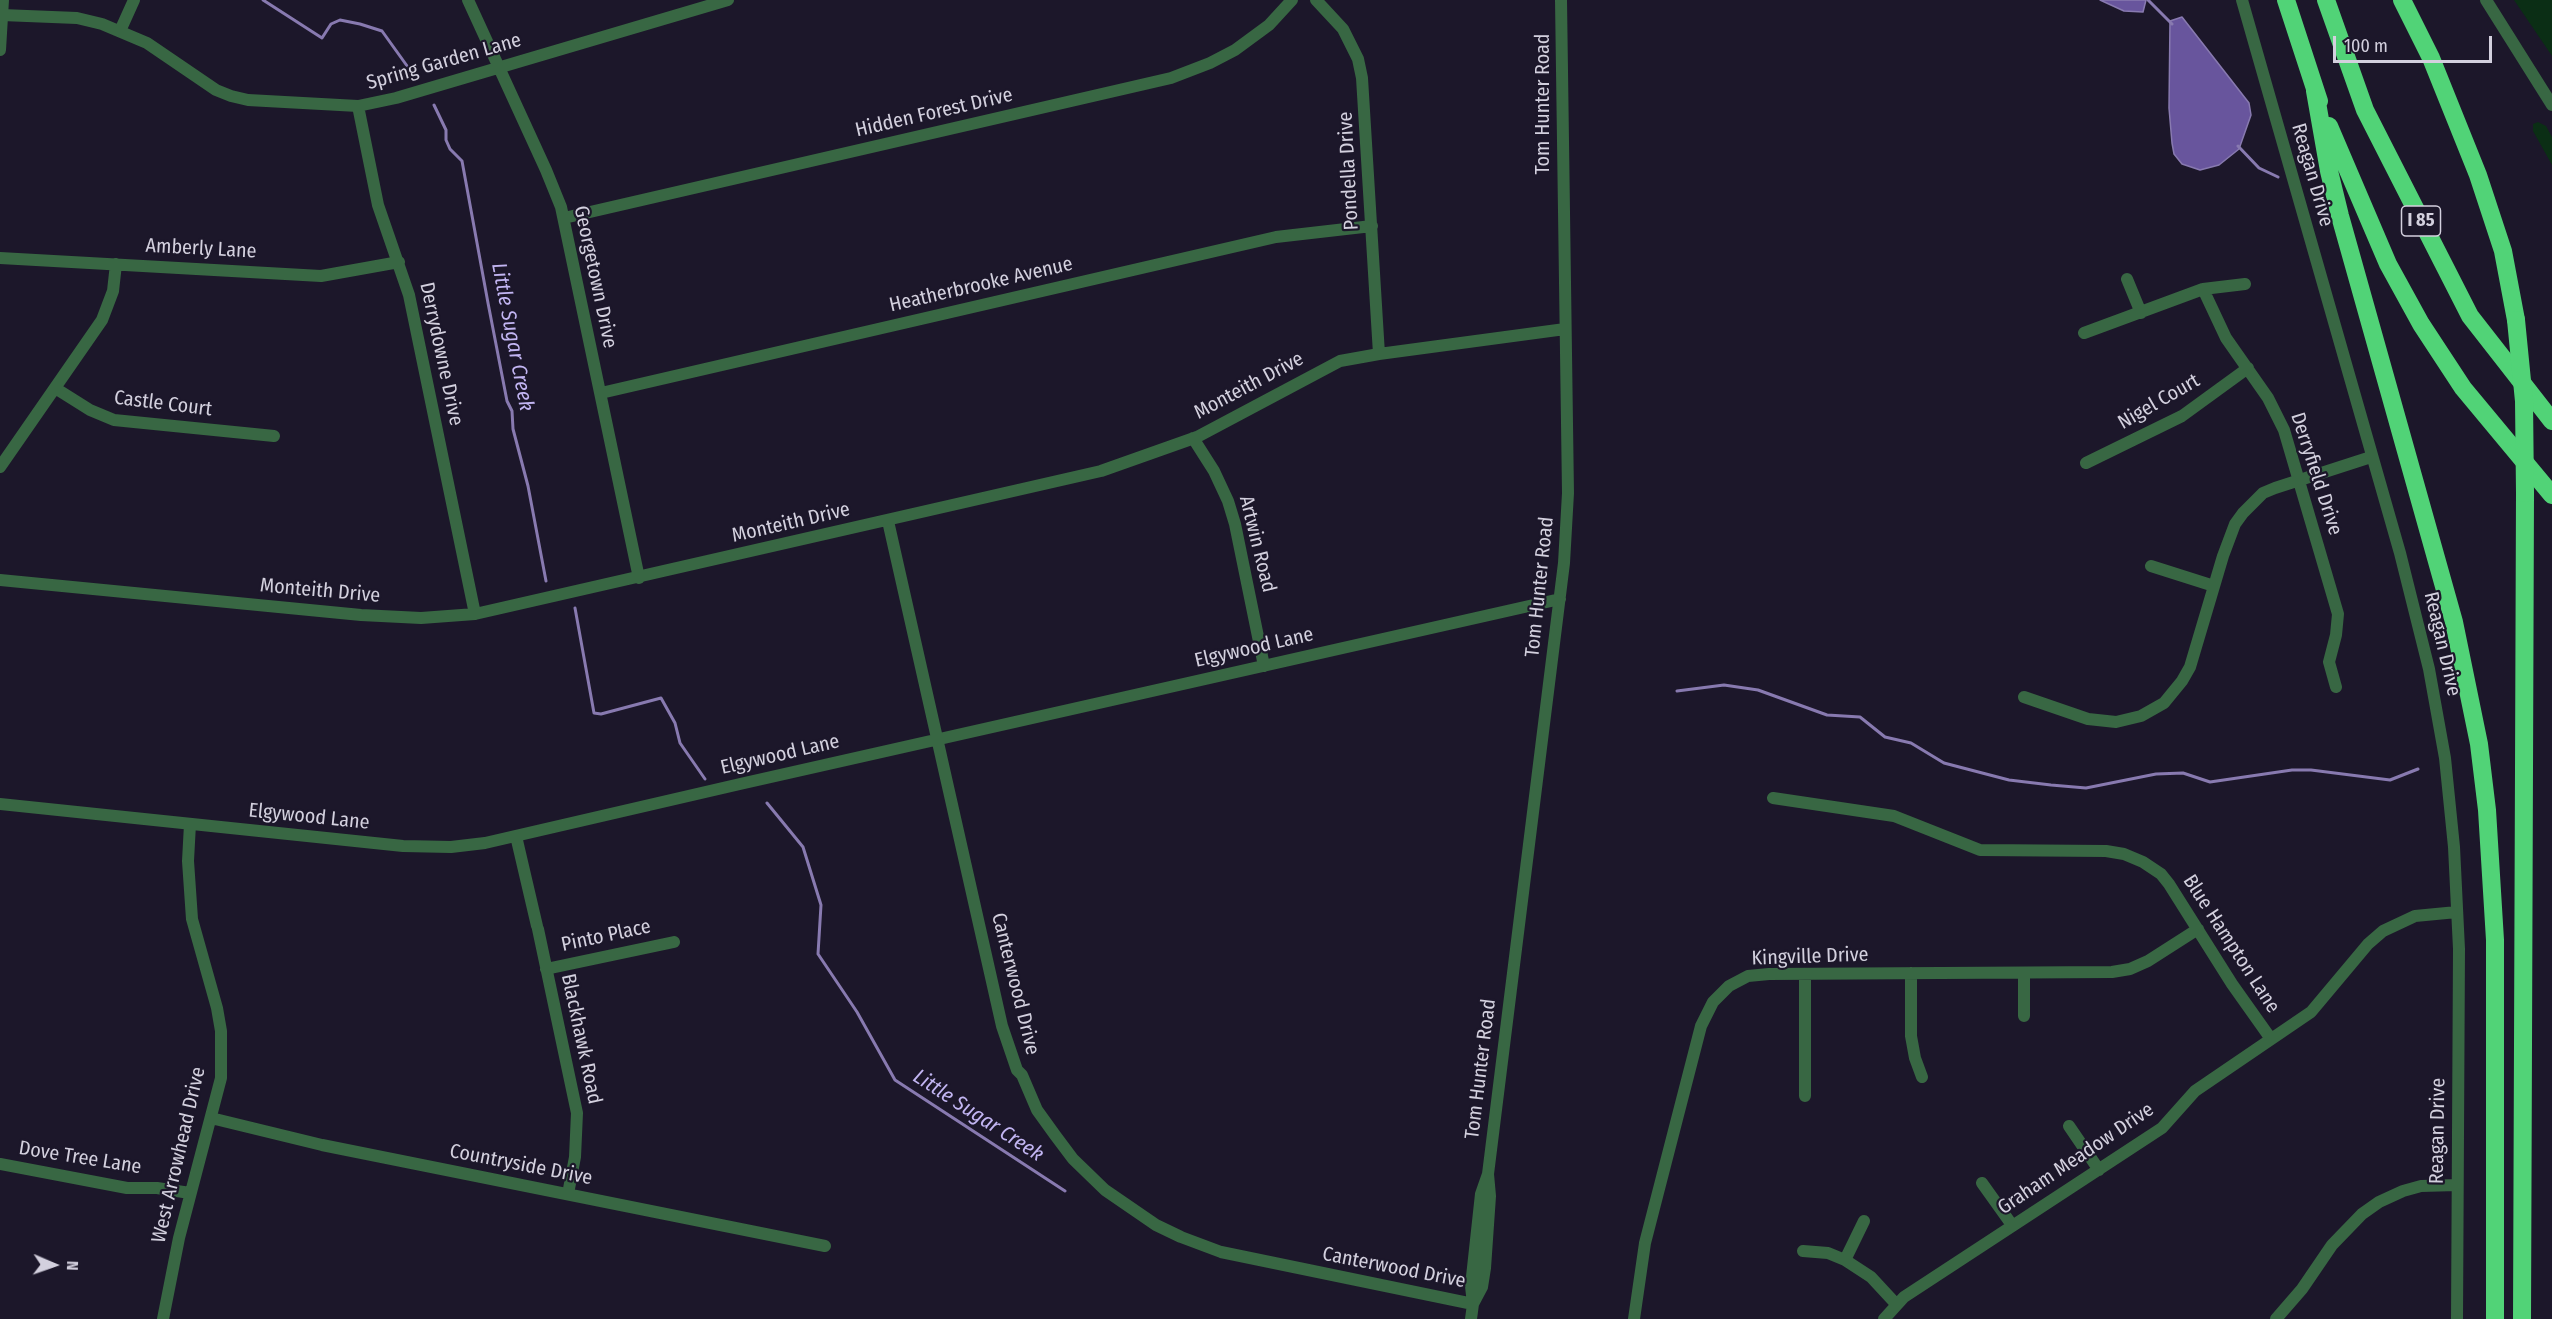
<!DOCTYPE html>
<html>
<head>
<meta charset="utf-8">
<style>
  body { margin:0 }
  #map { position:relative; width:2552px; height:1319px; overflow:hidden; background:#1c172a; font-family:"Fira Sans Condensed",sans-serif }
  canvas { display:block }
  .north { position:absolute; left:24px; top:1235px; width:60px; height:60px; -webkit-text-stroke:4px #1c172a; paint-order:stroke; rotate:92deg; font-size:16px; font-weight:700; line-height:24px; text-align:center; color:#d3d0de }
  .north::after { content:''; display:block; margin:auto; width:21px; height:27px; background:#d3d0de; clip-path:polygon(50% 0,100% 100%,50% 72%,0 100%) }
  .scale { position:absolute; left:2333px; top:36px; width:159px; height:27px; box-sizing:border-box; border:3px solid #d3d0de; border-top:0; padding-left:8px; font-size:18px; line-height:21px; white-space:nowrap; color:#d3d0de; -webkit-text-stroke:4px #1c172a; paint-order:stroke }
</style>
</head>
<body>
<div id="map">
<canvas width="2552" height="1319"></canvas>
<div class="north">N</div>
<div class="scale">100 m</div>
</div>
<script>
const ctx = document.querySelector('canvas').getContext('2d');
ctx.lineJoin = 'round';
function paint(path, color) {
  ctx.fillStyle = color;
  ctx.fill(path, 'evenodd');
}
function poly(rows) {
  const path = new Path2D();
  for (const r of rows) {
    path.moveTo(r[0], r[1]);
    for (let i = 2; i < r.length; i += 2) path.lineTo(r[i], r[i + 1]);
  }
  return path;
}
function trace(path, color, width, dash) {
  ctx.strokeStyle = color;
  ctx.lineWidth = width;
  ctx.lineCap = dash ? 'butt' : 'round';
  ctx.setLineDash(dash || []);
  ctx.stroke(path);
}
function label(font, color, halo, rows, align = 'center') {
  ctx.font = font + ' "Fira Sans Condensed",sans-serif';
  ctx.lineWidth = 4.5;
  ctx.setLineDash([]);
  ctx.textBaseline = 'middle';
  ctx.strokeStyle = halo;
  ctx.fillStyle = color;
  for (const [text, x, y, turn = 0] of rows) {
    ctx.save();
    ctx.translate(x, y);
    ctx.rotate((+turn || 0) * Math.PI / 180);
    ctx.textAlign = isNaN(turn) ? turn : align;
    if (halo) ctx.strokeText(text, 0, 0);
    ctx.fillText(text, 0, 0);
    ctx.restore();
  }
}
paint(poly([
  [2514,0,2552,0,2552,56],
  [2538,122,2546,126,2552,137,2552,165,2533,131,2533,124]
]), '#0b2e15');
const water = poly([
  [2100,0,2146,0,2143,12,2124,11,2100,0],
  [2182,17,2249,103,2251,115,2239,149,2219,165,2200,170,2182,164,2174,154,2172,143,2169,108,2170,21,2182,17]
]);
paint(water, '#68559d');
trace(water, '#887ab0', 1.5);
trace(poly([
  [263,0,322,38,331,24,340,20,360,24,382,31,415,77],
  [2148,0,2172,24],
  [434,105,446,130,446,140,450,149,462,161,488,303,507,401,512,411,513,429,528,486,546,581],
  [2238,146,2259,168,2278,177],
  [575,608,594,713,601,714,661,698,675,723,680,743,705,779],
  [1677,691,1724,685,1758,690,1827,715,1860,717,1885,737,1911,743,1944,763,2009,780,2051,785,2086,788,2156,774,2183,773,2210,782,2292,770,2311,770,2390,780,2418,769],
  [767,803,803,847,821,905,818,954,857,1012,895,1080,1065,1191]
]), '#887ab0', 3);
trace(poly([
  [468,0,546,170,561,207,639,578],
  [1316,0,1343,29,1358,59,1362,78,1379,354],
  [2242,0,2400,553,2429,669,2445,758,2454,847,2459,949,2457,1319],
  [2486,0,2552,105],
  [2,15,77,18,102,24,147,43,216,90,231,96,248,100,358,106,396,98,728,0],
  [120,31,134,0],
  [0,50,3,0],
  [358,106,378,205,409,295,475,614],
  [564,218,1171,78,1210,63,1235,50,1269,25,1292,0],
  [0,258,321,276,399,262],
  [2127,279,2141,313],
  [2203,289,2226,338,2268,398,2284,430,2338,614,2336,635,2329,662,2336,687],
  [2084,333,2203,289,2245,284],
  [55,388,90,410,114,420,274,436],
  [601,393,1276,237,1372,226],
  [1193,438,1214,471,1228,501,1235,524,1264,666],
  [2086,463,2182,416,2248,368],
  [0,467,102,320,113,291,116,264],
  [888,521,1002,1026,1017,1070,1022,1075,1037,1110,1055,1135,1073,1159,1105,1190,1156,1225,1181,1237,1221,1252,1473,1304,1471,1319],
  [2151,566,2214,586],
  [0,580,361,615,421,618,475,614,1101,471,1197,437,1340,361,1379,354,1565,329],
  [2024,697,2088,719,2116,722,2141,716,2164,703,2182,681,2190,667,2223,556,2235,524,2243,513,2263,493,2275,488,2371,457],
  [1773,798,1894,816,1980,850,2106,851,2124,854,2143,862,2161,874,2169,884,2232,984,2271,1039],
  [0,804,403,846,451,847,485,843,740,784,1560,599],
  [516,836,537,926],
  [538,929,577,1113,575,1157,568,1194],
  [546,969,674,942],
  [1911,973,1911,1036,1915,1058,1922,1077],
  [1805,975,1805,1096],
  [2024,1016,2024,973],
  [211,1118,322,1145,825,1246],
  [2069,1126,2099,1170],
  [0,1164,127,1188,157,1188,190,1193],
  [1488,1174,1481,1194,1471,1286,1473,1304,1482,1287,1485,1268,1490,1196,1488,1174,1564,563,1568,493,1561,0],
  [1982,1183,2012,1225],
  [1803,1251,1828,1253,1845,1260,1871,1277,1896,1304],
  [1845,1260,1864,1221],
  [163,1319,179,1238,221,1078,221,1031,217,1008,192,919,188,861,190,824],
  [1634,1319,1645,1243,1701,1026,1713,1002,1729,986,1748,976,1769,974,2112,972,2130,969,2148,961,2198,929],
  [1884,1319,1904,1297,2162,1128,2195,1091,2311,1012,2368,944,2383,931,2415,916,2457,912],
  [2276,1319,2302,1289,2332,1245,2362,1214,2379,1202,2403,1191,2421,1186,2457,1185]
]), '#386743', 12);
trace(poly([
  [2286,0,2319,101],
  [2326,0,2365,110,2470,316,2552,421],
  [2402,0,2431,58,2478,175,2503,251,2516,320],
  [2315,91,2329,171,2340,216,2454,622,2479,744,2487,810,2495,940,2495,1319],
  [2329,126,2388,264,2421,324,2463,388,2552,495],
  [2522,1319,2525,493]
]), '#51d377', 18);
trace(poly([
  [2516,320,2524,401,2525,493]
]), '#51d377', 18);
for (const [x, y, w] of [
  [2421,221,39]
]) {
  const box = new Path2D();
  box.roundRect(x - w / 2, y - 15, w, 30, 4.5);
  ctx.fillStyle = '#1c172a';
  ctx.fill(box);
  trace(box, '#d3d0de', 1.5);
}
label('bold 18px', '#d3d0de', null, [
  ["I 85",2421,221]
]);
label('20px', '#d3d0de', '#1c172a', [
  ["Spring Garden Lane",444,62,-16],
  ["Tom Hunter Road",1543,104,-90],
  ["Hidden Forest Drive",934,113,-13],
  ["Pondella Drive",1349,171,-93],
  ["Reagan Drive",2312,175,74],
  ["Amberly Lane",201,249,3],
  ["Georgetown Drive",595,277,78],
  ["Heatherbrooke Avenue",981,285,-13],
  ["Derrydowne Drive",441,354,78],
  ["Monteith Drive",1249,386,-28],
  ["Nigel Court",2159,402,-30],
  ["Castle Court",163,404,7],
  ["Derryfield Drive",2316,474,72],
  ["Monteith Drive",791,523,-13],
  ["Artwin Road",1257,544,76],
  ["Tom Hunter Road",1540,587,-84],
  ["Monteith Drive",320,591,5],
  ["Reagan Drive",2442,644,77],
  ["Elgywood Lane",1254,648,-13],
  ["Elgywood Lane",780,755,-13],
  ["Elgywood Lane",309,817,6],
  ["Pinto Place",606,936,-12],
  ["Blue Hampton Lane",2231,944,57],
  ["Kingville Drive",1810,957,-2],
  ["Canterwood Drive",1015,984,76],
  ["Blackhawk Road",581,1039,78],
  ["Tom Hunter Road",1481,1069,-83],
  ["Reagan Drive",2438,1131,-89],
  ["West Arrowhead Drive",179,1155,-77],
  ["Dove Tree Lane",80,1158,9],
  ["Graham Meadow Drive",2076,1159,-34],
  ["Countryside Drive",521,1165,11],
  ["Canterwood Drive",1394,1268,11]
]);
label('italic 21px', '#c2b5f2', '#1c172a', [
  ["Little Sugar Creek",512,337,79],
  ["Little Sugar Creek",978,1116,33]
]);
</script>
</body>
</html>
